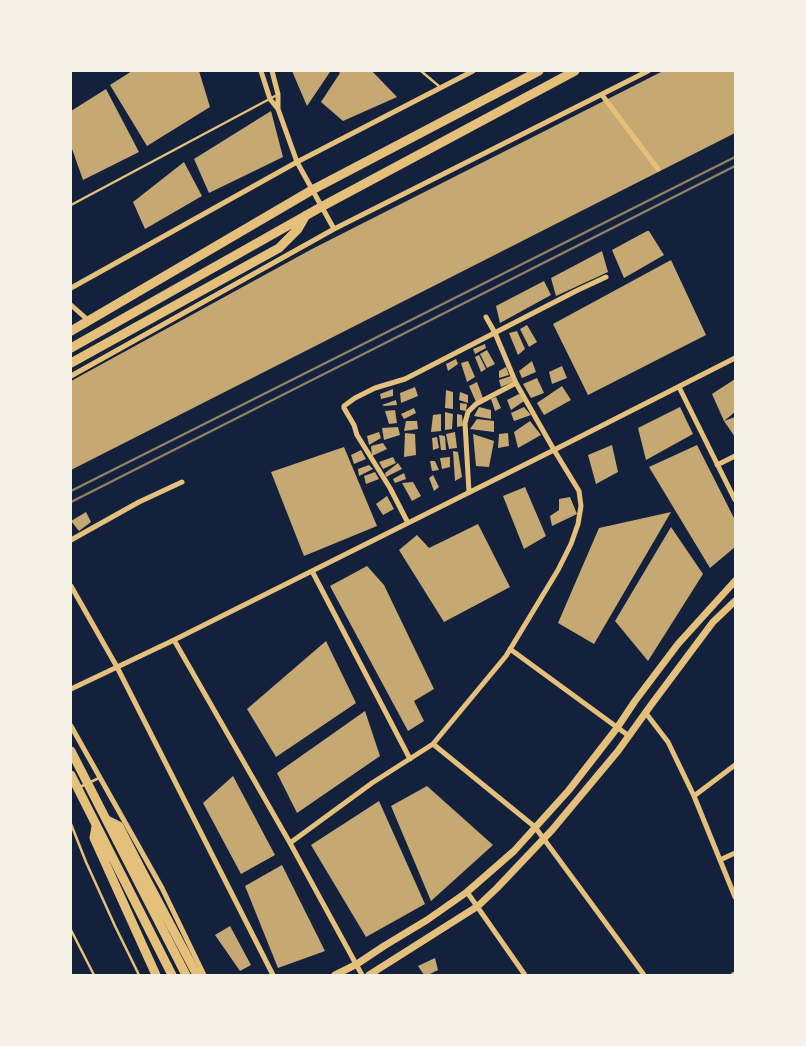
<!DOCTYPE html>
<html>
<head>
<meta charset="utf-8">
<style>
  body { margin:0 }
  #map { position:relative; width:806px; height:1046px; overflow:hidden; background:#14213d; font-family:"IBM Plex Sans",sans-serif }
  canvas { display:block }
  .frame { position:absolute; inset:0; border:72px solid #f6f1e7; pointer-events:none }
</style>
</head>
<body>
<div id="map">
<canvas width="806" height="1046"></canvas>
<div class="frame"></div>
</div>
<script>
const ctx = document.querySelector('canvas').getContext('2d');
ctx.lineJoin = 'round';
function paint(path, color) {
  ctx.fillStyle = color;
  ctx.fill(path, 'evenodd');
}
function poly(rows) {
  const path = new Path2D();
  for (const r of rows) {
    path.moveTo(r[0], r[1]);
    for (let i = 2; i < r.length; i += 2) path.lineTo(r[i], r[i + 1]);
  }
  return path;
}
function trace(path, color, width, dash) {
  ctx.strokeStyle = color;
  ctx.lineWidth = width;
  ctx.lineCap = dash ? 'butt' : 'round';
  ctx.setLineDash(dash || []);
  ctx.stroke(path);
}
paint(poly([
  [132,71,199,71,210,107,147,146,110,85],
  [292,71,330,71,330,72,307,106],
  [338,71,372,71,397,97,343,121,321,102,340,73],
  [663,71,735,71,735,133,71,470,71,381,312,249],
  [106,89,139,152,83,180,71,146,71,111],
  [271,111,283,157,209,193,194,159],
  [184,162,202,196,145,229,133,202],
  [647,231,649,231,664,255,624,278,612,250],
  [602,251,608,272,556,296,551,278],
  [671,260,706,335,588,395,553,324],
  [544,281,551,295,500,323,496,306],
  [527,325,537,342,529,347,520,329],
  [517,331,525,349,518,355,509,333],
  [485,344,486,348,475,354,473,349],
  [487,350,495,364,487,368,480,354],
  [479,355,486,369,481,372,475,357],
  [456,359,458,364,448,371,446,364],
  [468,361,475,377,467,382,461,363],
  [532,361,536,372,522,378,519,371],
  [562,366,567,378,552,384,549,372],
  [506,367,509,375,499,378,499,371],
  [511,376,513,382,501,387,499,380],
  [537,378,544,393,531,398,523,384],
  [735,379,735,412,724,421,712,394],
  [477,382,483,398,476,402,469,386],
  [562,386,571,400,544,415,537,403],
  [415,387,418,396,401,403,400,393],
  [393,389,393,396,381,399,380,394],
  [446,390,453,392,453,409,445,408],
  [460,392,468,395,468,403,459,400],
  [519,394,520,395,524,401,511,410,507,400],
  [496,397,501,408,495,411,491,399],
  [396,400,397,405,384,406,382,405],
  [460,403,467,404,466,411,460,410],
  [479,407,491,410,491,419,474,416],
  [524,407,531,415,514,421,511,413],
  [680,407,693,434,646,460,638,428],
  [414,408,416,413,404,419,401,414],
  [395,410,397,423,389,424,385,411],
  [445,412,453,414,452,429,445,430],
  [441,414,441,431,431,432,433,415],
  [457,414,462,415,463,426,457,427],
  [735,417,735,437,724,421],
  [477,419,494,421,494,432,470,429],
  [406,421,417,421,418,429,404,431],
  [530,421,541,435,518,448,514,432],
  [398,427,400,435,384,440,382,428],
  [379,432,381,438,369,445,367,436],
  [455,432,457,448,449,449,446,434],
  [405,433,415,434,416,455,404,457],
  [508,433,509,446,498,448,499,434],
  [473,434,494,441,489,467,476,466],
  [439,435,445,436,446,450,441,450],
  [437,437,439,448,433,450,432,438],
  [383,443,387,449,372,456,371,446],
  [612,445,618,472,596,484,588,455],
  [697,445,735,520,735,547,710,568,649,467],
  [344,447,377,526,304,556,271,472],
  [361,450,366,459,354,464,351,455],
  [453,451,458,452,462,477,455,481],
  [393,457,396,463,383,469,379,462],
  [450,457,450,467,442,469,440,458],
  [430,461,435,461,439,470,432,471],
  [398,463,402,469,386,477,385,473],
  [369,465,373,469,359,476,358,469],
  [375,472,379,479,366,484,364,476],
  [404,473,406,479,395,483,393,479],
  [433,475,439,487,434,491,429,478],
  [413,482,421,496,412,501,402,483],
  [525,487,546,536,524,549,503,496],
  [387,496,394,509,383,515,376,504],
  [570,497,577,514,552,526,550,516,559,510,559,499],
  [86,512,91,522,79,531,71,521],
  [671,512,594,644,558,623,599,528],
  [478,524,510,587,444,622,399,550,417,535,429,548],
  [671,527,703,574,648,661,615,621],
  [367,566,384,585,434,689,414,701,424,721,408,731,330,586],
  [326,641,356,703,276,757,247,709],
  [365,711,380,756,297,813,277,773],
  [233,776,275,855,241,874,203,803],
  [427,786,493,845,431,901,391,806],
  [379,801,425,904,366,937,311,845],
  [282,865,325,951,278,968,245,886],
  [230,926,251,965,240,971,215,935],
  [435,958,438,970,428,975,424,975,418,966]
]), '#c6a872');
trace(poly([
  [421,71,440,87],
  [71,205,277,95],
  [80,787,99,778],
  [71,824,86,862,115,926,139,975],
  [71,930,94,975]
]), '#e5c07b', 2.5);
trace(poly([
  [261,71,270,99,278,109],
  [272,71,278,94,278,109,297,162,334,229,648,71],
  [602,95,658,169],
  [71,288,297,162,473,71],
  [71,305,89,321],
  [71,376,334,229],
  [679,387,735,500],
  [717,465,735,456],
  [469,492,465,423,468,412,476,404,516,383],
  [408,523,390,488,357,435,354,425,344,408,344,406,355,398,375,388,405,379,576,291,606,277],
  [71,540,139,502,182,482],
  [312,571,410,759],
  [71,586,117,667,273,975],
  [174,640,290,843,362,975],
  [510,649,629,736],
  [71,689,174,640,554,450,735,358],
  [645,712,668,742,694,796,735,897],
  [71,726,162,888,204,975],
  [433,744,535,827,644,975],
  [694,796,735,765],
  [290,843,372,783,433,744,506,656,558,570,571,544,578,524,581,506,579,491,554,450,516,383,495,333,486,317],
  [720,860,735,853],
  [467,892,525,975],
  [733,975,735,974]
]), '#e5c07b', 5);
trace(poly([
  [335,975,357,964,384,946,427,920,467,892,514,851,569,790,617,728,635,701,678,644,735,581],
  [369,975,478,906,497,888,552,830,618,751,651,705,713,622,735,601]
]), '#e5c07b', 7);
trace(poly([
  [71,331,312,190,539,71],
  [71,348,321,207,575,71],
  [71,363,279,248,298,229,306,215],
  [71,751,186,975],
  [71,775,172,975],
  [107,820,119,826,142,871,197,975],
  [96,826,94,838,156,975]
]), '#e5c07b', 9);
trace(poly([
  [71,491,735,157],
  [71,502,735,166]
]), '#918062', 2.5);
</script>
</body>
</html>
